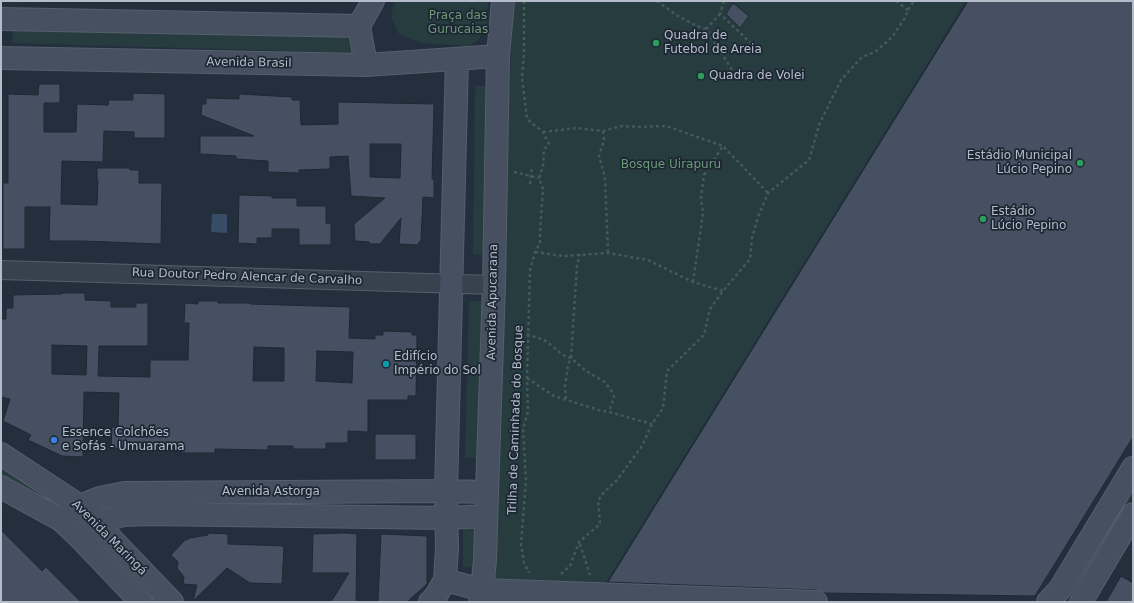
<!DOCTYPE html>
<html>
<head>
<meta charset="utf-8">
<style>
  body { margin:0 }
  #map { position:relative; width:1134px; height:603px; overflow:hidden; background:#242f3e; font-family:"DejaVu Sans",sans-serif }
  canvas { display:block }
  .frame { position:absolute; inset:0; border:2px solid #b4bcc9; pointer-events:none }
</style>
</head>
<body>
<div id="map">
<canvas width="1134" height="603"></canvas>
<div class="frame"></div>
</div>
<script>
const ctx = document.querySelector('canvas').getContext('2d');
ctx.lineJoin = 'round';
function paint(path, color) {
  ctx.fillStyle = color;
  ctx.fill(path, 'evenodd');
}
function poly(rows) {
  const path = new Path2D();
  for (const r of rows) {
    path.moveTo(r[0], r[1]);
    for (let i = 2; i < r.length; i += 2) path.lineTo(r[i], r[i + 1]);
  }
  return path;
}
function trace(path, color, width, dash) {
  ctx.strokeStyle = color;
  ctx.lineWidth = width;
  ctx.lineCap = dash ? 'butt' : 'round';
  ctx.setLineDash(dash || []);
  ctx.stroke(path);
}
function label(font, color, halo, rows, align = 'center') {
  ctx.font = font + ' "DejaVu Sans",sans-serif';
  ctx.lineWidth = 3.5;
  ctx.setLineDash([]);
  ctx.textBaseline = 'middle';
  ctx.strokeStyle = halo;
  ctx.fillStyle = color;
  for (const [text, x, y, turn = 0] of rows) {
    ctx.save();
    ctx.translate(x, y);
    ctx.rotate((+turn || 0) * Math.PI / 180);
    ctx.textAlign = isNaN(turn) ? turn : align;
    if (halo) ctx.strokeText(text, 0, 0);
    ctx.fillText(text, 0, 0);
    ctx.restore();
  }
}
paint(poly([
  [395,1,488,1,487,25,478,41,468,46,421,43,399,34,391,16],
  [513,1,966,1,602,589,489,585],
  [13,27,353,37,353,53,12,43],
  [475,86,487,86,486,255,473,254],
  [469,301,483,301,479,458,465,458],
  [1,460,45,485,39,496,1,476],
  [1133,477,1133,495,1068,601,1059,596],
  [463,524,476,524,476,568,463,567]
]), '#263c3f');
paint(poly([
  [212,214,227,214,227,233,211,232]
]), '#394c67');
const building = poly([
  [968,1,1133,1,1133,437,1035,596,824,593,816,590,608,582,968,1],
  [733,3,749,16,740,28,726,14,733,3],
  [39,84,60,84,60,103,44,103,44,132,76,132,77,104,108,105,109,100,133,100,133,93,165,94,165,138,134,138,134,132,104,131,103,162,62,161,61,204,97,205,98,180,97,180,97,168,130,168,130,170,139,170,139,183,162,183,161,244,83,241,49,241,50,207,25,207,25,249,3,249,3,183,8,183,8,94,38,95,39,84],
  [239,94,292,97,292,100,300,100,301,125,338,124,338,102,434,104,432,179,434,179,434,198,423,197,421,241,419,242,418,245,399,244,401,218,380,244,370,244,369,242,355,241,354,224,385,198,351,196,348,156,330,157,330,169,299,170,299,173,268,172,268,161,236,159,236,156,200,154,200,136,254,136,201,115,202,104,206,104,206,98,239,99,239,94],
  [370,144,401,144,400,178,370,177,370,144],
  [239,195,272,196,272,198,297,198,297,206,326,206,326,223,331,224,331,245,299,245,299,229,272,229,272,238,257,238,257,244,238,243,239,195],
  [62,293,85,293,85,300,111,301,111,307,136,307,136,303,148,303,148,346,99,346,98,376,150,377,150,360,188,360,189,323,184,323,185,303,198,304,198,301,218,301,218,303,250,303,250,304,350,307,349,338,375,339,375,335,383,335,383,331,412,332,412,335,417,335,416,396,408,396,408,400,368,400,368,432,348,431,348,443,326,443,326,449,293,449,293,446,268,446,268,450,215,449,215,453,181,453,182,450,111,448,112,427,118,427,119,393,84,392,83,457,62,456,28,440,31,435,3,421,10,399,1,397,1,319,6,319,6,308,13,308,13,295,62,294,62,293],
  [52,345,87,346,86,375,52,374,52,345],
  [254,347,284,348,284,381,253,381,254,347],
  [317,351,353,352,352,383,316,381,317,351],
  [375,434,416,434,416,460,375,460,375,434],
  [1,530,42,571,46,567,81,602,1,602,1,530],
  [208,533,228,534,228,544,284,546,282,584,250,583,227,568,193,601,197,585,183,584,184,577,177,568,178,562,171,555,184,541,190,538,208,535,208,533],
  [345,533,357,534,356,602,331,602,349,573,312,573,313,534,345,533],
  [381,534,427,536,427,584,407,602,378,602,381,534],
  [1121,576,1133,583,1133,602,1106,602,1121,576]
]);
paint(building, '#455162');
trace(building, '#1f2835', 1);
const street = poly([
  [1,270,494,285]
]);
const secondary = poly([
  [1,19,359,26],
  [1,58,366,65,498,56],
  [366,65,359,26,373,1],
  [1,454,80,506,172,602],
  [1,487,61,520,79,537,141,602],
  [61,520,80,506,100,498,125,493,446,491,487,492],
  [79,537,96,523,123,515,148,514,446,518,486,516],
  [445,580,482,590,816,602],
  [430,602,436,596,445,580,447,548,446,491,457,59],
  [480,602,482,590,485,560,487,492,494,285,498,56,503,1],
  [1048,602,1060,589,1133,468],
  [1081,602,1133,514]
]);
trace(street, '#565f6c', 20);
trace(secondary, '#565f6c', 24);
trace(poly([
  [524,1,524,54,522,78,527,119,543,132,549,144,544,149,543,166,539,178,543,189,540,233,540,243,535,252,530,270,527,378,528,411,523,429,526,480,521,544,524,563,529,573],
  [657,1,678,16,697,26,706,29,736,76],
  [724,1,720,14,753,45],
  [896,1,908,10],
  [706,29,720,14],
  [603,131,604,140,599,156,605,177,608,253],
  [543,132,577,128,603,131,622,126,638,127,666,126,723,146,768,193],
  [514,172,539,178],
  [530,184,532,167],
  [535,252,563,256,608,253,648,260,693,282,723,291],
  [693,282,703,213,701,198,704,175,723,146],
  [527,334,546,341,563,355,571,358,586,371,605,382,612,392,614,397,609,412],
  [527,378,554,396,602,411,609,412,652,424],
  [566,399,565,386,568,365,571,358,577,266,580,254],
  [580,544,590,575],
  [561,574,570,566,579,542,600,524,598,501,604,492,617,480,642,446,652,424,663,408,667,371,704,335,710,309,723,291,750,259,752,238,758,217,768,193,809,160,819,125,841,80,862,57,875,52,892,37,905,18,908,10,914,1]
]), '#44595c', 2.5, [3, 3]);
trace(street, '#38414e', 18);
trace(secondary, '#465061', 22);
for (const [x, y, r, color] of [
  [656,43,4,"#2e9e5b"],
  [701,76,4,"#2e9e5b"],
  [1080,163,4,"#2e9e5b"],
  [983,219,4,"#2e9e5b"],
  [386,364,4,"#0f9aa8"],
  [54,440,4,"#3f7fe0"]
]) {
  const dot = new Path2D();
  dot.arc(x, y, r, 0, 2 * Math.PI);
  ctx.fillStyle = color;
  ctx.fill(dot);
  trace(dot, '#1d2633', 1.5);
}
label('12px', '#6b9a76', '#1d2633', [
  ["Praça das",458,16],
  ["Gurucaias",458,30],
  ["Bosque Uirapuru",671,165]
]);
label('12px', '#b4bcc9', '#1d2633', [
  ["Quadra de",664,36],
  ["Futebol de Areia",664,50],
  ["Quadra de Volei",709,76],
  ["Estádio Municipal",1072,156,"right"],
  ["Lúcio Pepino",1072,170,"right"],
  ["Estádio",991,212],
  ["Lúcio Pepino",991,226],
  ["Edifício",394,357],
  ["Império do Sol",394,371],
  ["Essence Colchões",62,433],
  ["e Sofás - Umuarama",62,447]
], 'left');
label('12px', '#b4bcc9', '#1d2633', [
  ["Avenida Brasil",249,63,1],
  ["Rua Doutor Pedro Alencar de Carvalho",247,277,2],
  ["Avenida Apucarana",493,302,-89],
  ["Trilha de Caminhada do Bosque",516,420,-88],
  ["Avenida Astorga",271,492],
  ["Avenida Maringá",109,538,45]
]);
</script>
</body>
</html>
